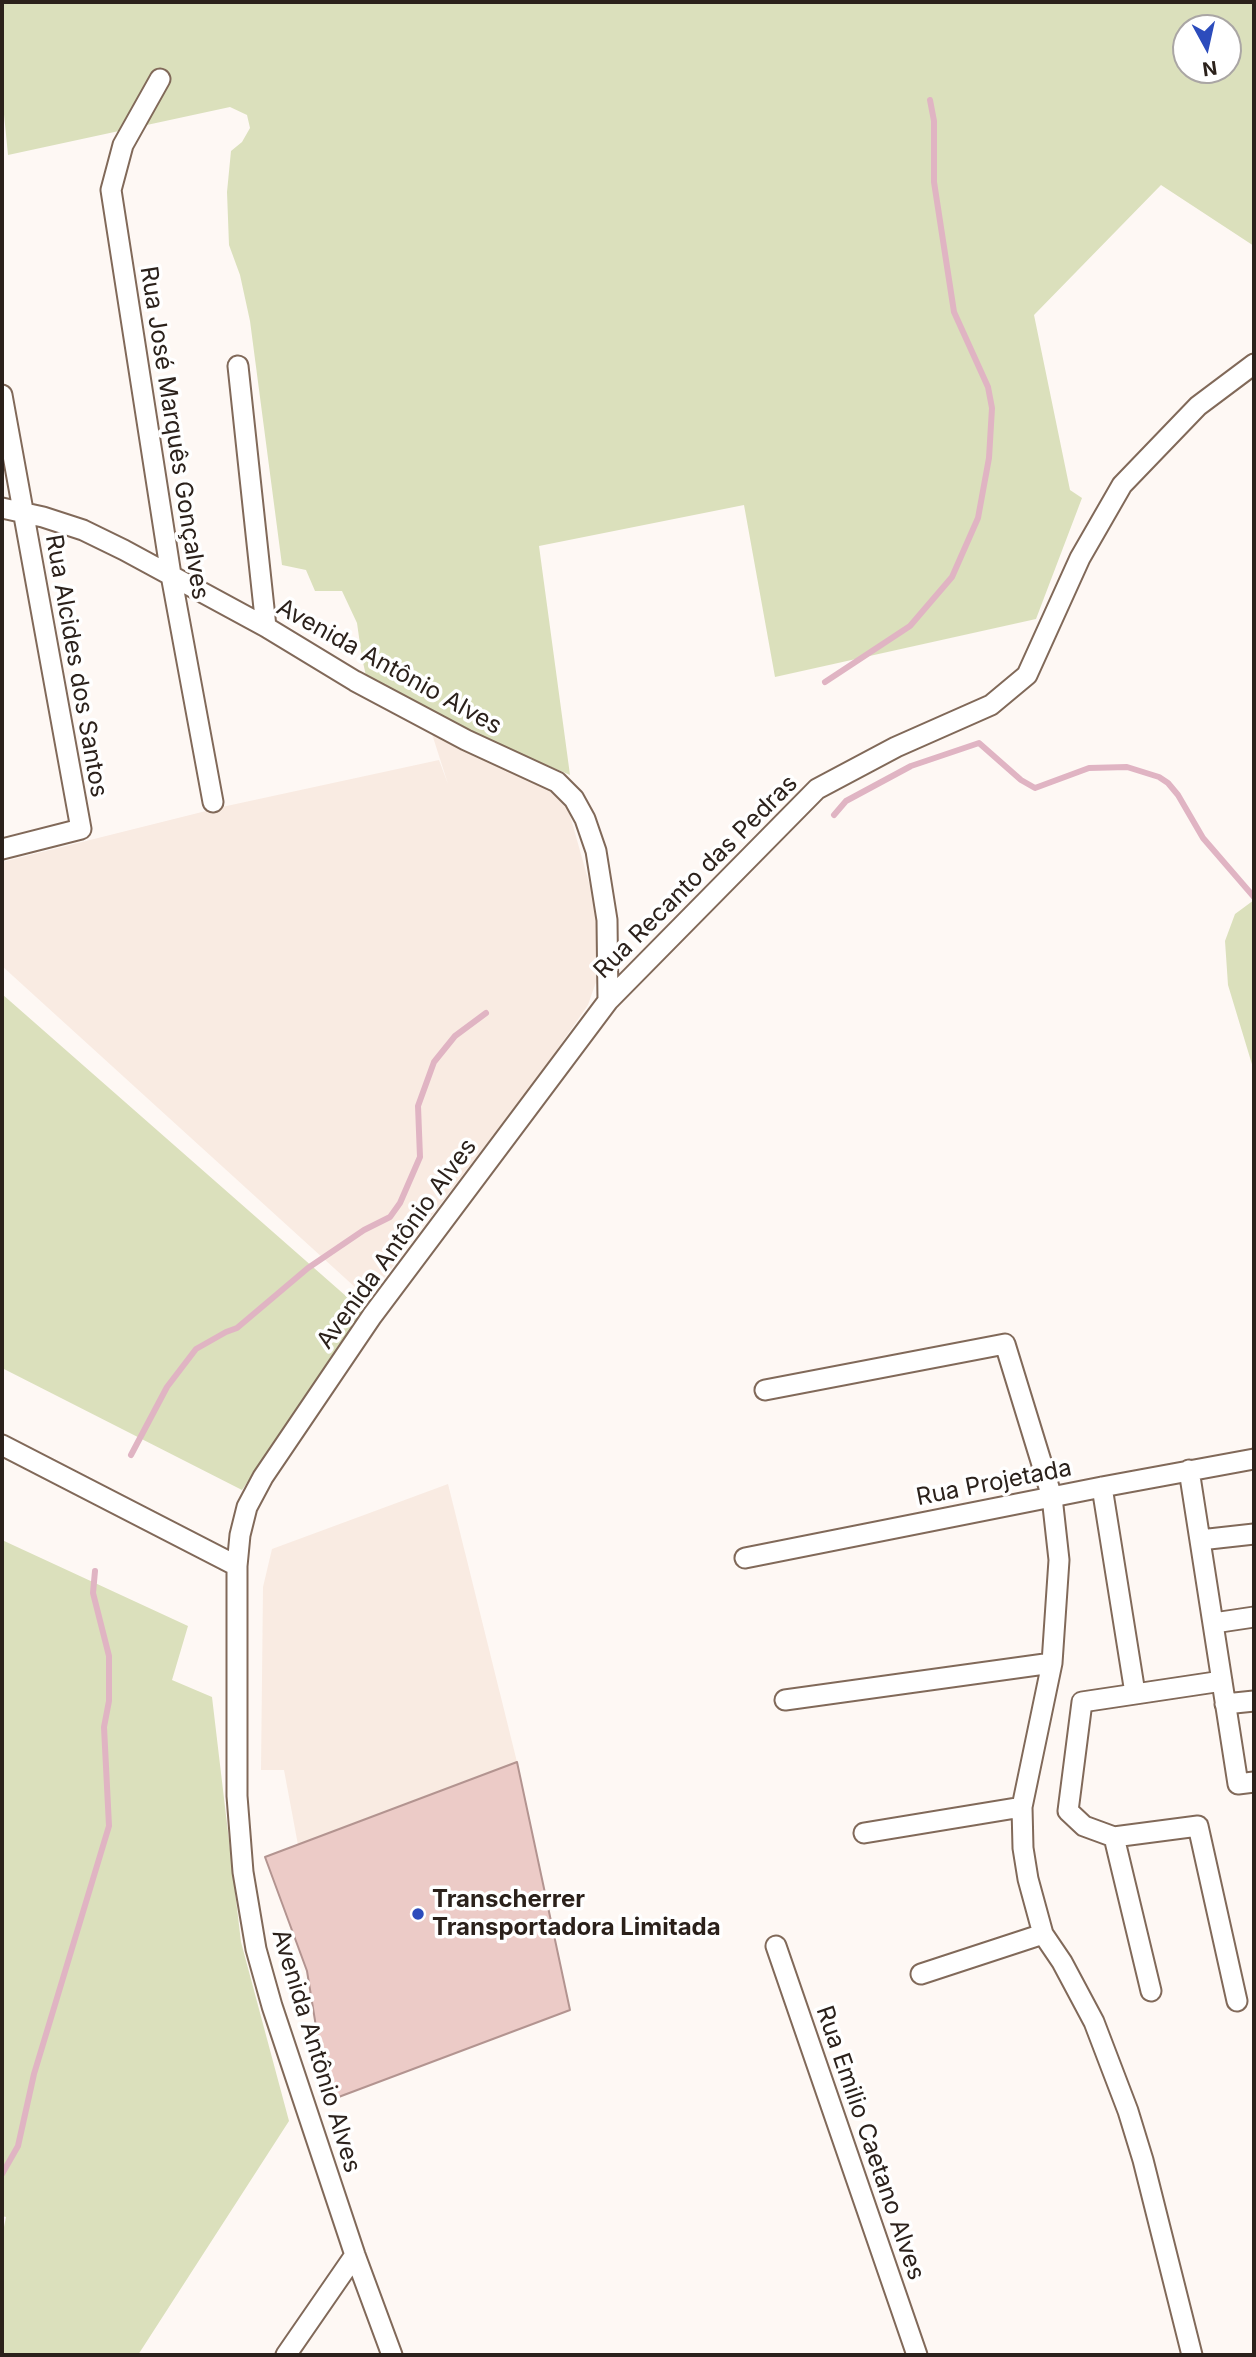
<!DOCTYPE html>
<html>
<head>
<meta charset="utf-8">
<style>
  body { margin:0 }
  #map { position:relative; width:1256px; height:2357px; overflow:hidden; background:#fef8f4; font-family:Inter,sans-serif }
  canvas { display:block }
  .frame { position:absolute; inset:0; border:4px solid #2b211b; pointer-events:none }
  .north { position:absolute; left:1172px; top:14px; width:70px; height:70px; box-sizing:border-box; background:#fff; border:2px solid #aaa6a4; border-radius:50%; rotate:172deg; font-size:19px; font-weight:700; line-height:28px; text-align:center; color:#2b211b }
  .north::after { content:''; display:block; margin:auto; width:24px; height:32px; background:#2c4cbc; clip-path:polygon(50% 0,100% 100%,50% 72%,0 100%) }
</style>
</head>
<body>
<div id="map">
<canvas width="1256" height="2357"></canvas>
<div class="frame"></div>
<div class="north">N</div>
</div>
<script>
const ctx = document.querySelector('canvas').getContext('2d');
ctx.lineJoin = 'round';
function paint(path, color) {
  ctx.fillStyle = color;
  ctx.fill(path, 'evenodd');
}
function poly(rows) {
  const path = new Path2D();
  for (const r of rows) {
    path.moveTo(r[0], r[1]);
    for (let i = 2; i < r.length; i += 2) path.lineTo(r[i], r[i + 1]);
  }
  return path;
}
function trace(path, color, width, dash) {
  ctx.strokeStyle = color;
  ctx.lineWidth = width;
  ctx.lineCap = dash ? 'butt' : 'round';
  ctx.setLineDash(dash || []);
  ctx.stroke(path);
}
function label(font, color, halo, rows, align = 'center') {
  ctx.font = font + ' Inter,sans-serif';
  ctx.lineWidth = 7;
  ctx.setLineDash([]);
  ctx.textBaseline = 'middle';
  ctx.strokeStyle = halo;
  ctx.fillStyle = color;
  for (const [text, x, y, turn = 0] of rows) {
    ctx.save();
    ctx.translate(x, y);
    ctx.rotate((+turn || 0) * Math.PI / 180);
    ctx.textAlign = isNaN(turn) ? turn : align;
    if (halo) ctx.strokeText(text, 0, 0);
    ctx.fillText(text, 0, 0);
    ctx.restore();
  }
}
paint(poly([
  [432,734,539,780,556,794,568,808,600,922,596,982,588,1005,543,1070,368,1299,2,966,2,862,222,807,439,760,448,784],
  [448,1484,517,1762,298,1845,284,1770,261,1770,263,1587,272,1549]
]), '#f9ebe2');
paint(poly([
  [2,2,1254,2,1254,246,1161,185,1034,315,1070,490,1082,498,1036,619,775,677,744,505,539,546,570,775,369,689,362,658,357,623,342,591,315,591,306,570,282,565,250,321,240,275,229,245,227,192,231,151,242,142,250,128,247,115,230,107,8,155,2,94],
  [1186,28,1228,28,1228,70,1186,70],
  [1254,900,1254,1071,1228,985,1225,941,1235,914],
  [2,994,363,1311,242,1490,2,1368],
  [2,1540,188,1626,172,1680,212,1697,241,1942,289,2121,138,2355,2,2355,2,2237,6,2217,2,2216]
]), '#dbe0bc');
trace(poly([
  [825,682,910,626,952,577,978,518,989,458,992,408,988,387,954,312,934,182,934,121,930,100],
  [834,815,846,801,911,766,979,743,1021,780,1035,788,1089,768,1127,767,1159,777,1168,783,1178,795,1203,838,1254,897],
  [131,1455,167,1387,196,1349,226,1332,237,1328,308,1268,364,1230,390,1217,400,1203,420,1157,418,1106,434,1062,455,1036,486,1013],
  [2,2174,18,2146,34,2074,109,1826,104,1727,109,1701,109,1656,93,1593,95,1571]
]), '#e0b4c3', 6);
const building = poly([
  [517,1762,570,2010,328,2101,307,1971,265,1857,517,1762]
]);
paint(building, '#eccbc7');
trace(building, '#b39490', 2);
const street = poly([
  [160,79,123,145,111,190,171,575,213,802],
  [238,366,266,627],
  [2,395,81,829,2,849],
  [2,508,43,517,83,530,124,550,266,627,355,681,466,740,557,782,574,799,585,819,596,851,607,920,608,1001],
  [765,1390,1005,1344,1052,1497,1059,1560,1052,1663,1022,1807,1023,1848,1028,1879,1043,1934,1062,1962,1094,2022,1128,2111,1143,2160,1192,2355],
  [2,1445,237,1566],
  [1189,1470,1238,1784,1254,1782],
  [1102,1487,1135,1693],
  [1200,1540,1254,1534],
  [745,1558,1102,1487,1254,1459],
  [1214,1623,1254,1617],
  [785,1700,1052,1663],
  [1225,1704,1254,1701],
  [864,1833,1022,1807],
  [1114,1837,1084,1826,1068,1811,1082,1702,1222,1681],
  [776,1946,917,2355],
  [921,1974,1043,1934],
  [1151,1991,1114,1837,1198,1826,1237,2001],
  [286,2355,355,2255],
  [392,2355,355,2255,272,2006,256,1949,243,1872,237,1796,237,1566,240,1535,247,1507,263,1477,372,1316,608,1001,817,789,896,747,991,705,1027,675,1080,558,1122,485,1198,406,1254,364]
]);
trace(street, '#816959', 23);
trace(street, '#fff', 19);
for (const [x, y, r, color] of [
  [418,1914,7,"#2c4cbc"]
]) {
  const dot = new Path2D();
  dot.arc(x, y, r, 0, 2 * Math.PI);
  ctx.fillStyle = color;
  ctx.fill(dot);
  trace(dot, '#fff', 2.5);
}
label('24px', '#2b211b', '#fff', [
  ["Rua José Marquês Gonçalves",174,433,81],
  ["Rua Alcides dos Santos",76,666,80],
  ["Avenida Antônio Alves",389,667,29],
  ["Rua Recanto das Pedras",696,877,-45],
  ["Avenida Antônio Alves",397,1244,-54],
  ["Rua Projetada",994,1483,-11],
  ["Avenida Antônio Alves",316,2051,73],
  ["Rua Emilio Caetano Alves",870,2143,71]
]);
label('bold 24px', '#2b211b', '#fff', [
  ["Transcherrer",432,1900],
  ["Transportadora Limitada",432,1928]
], 'left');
</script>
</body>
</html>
